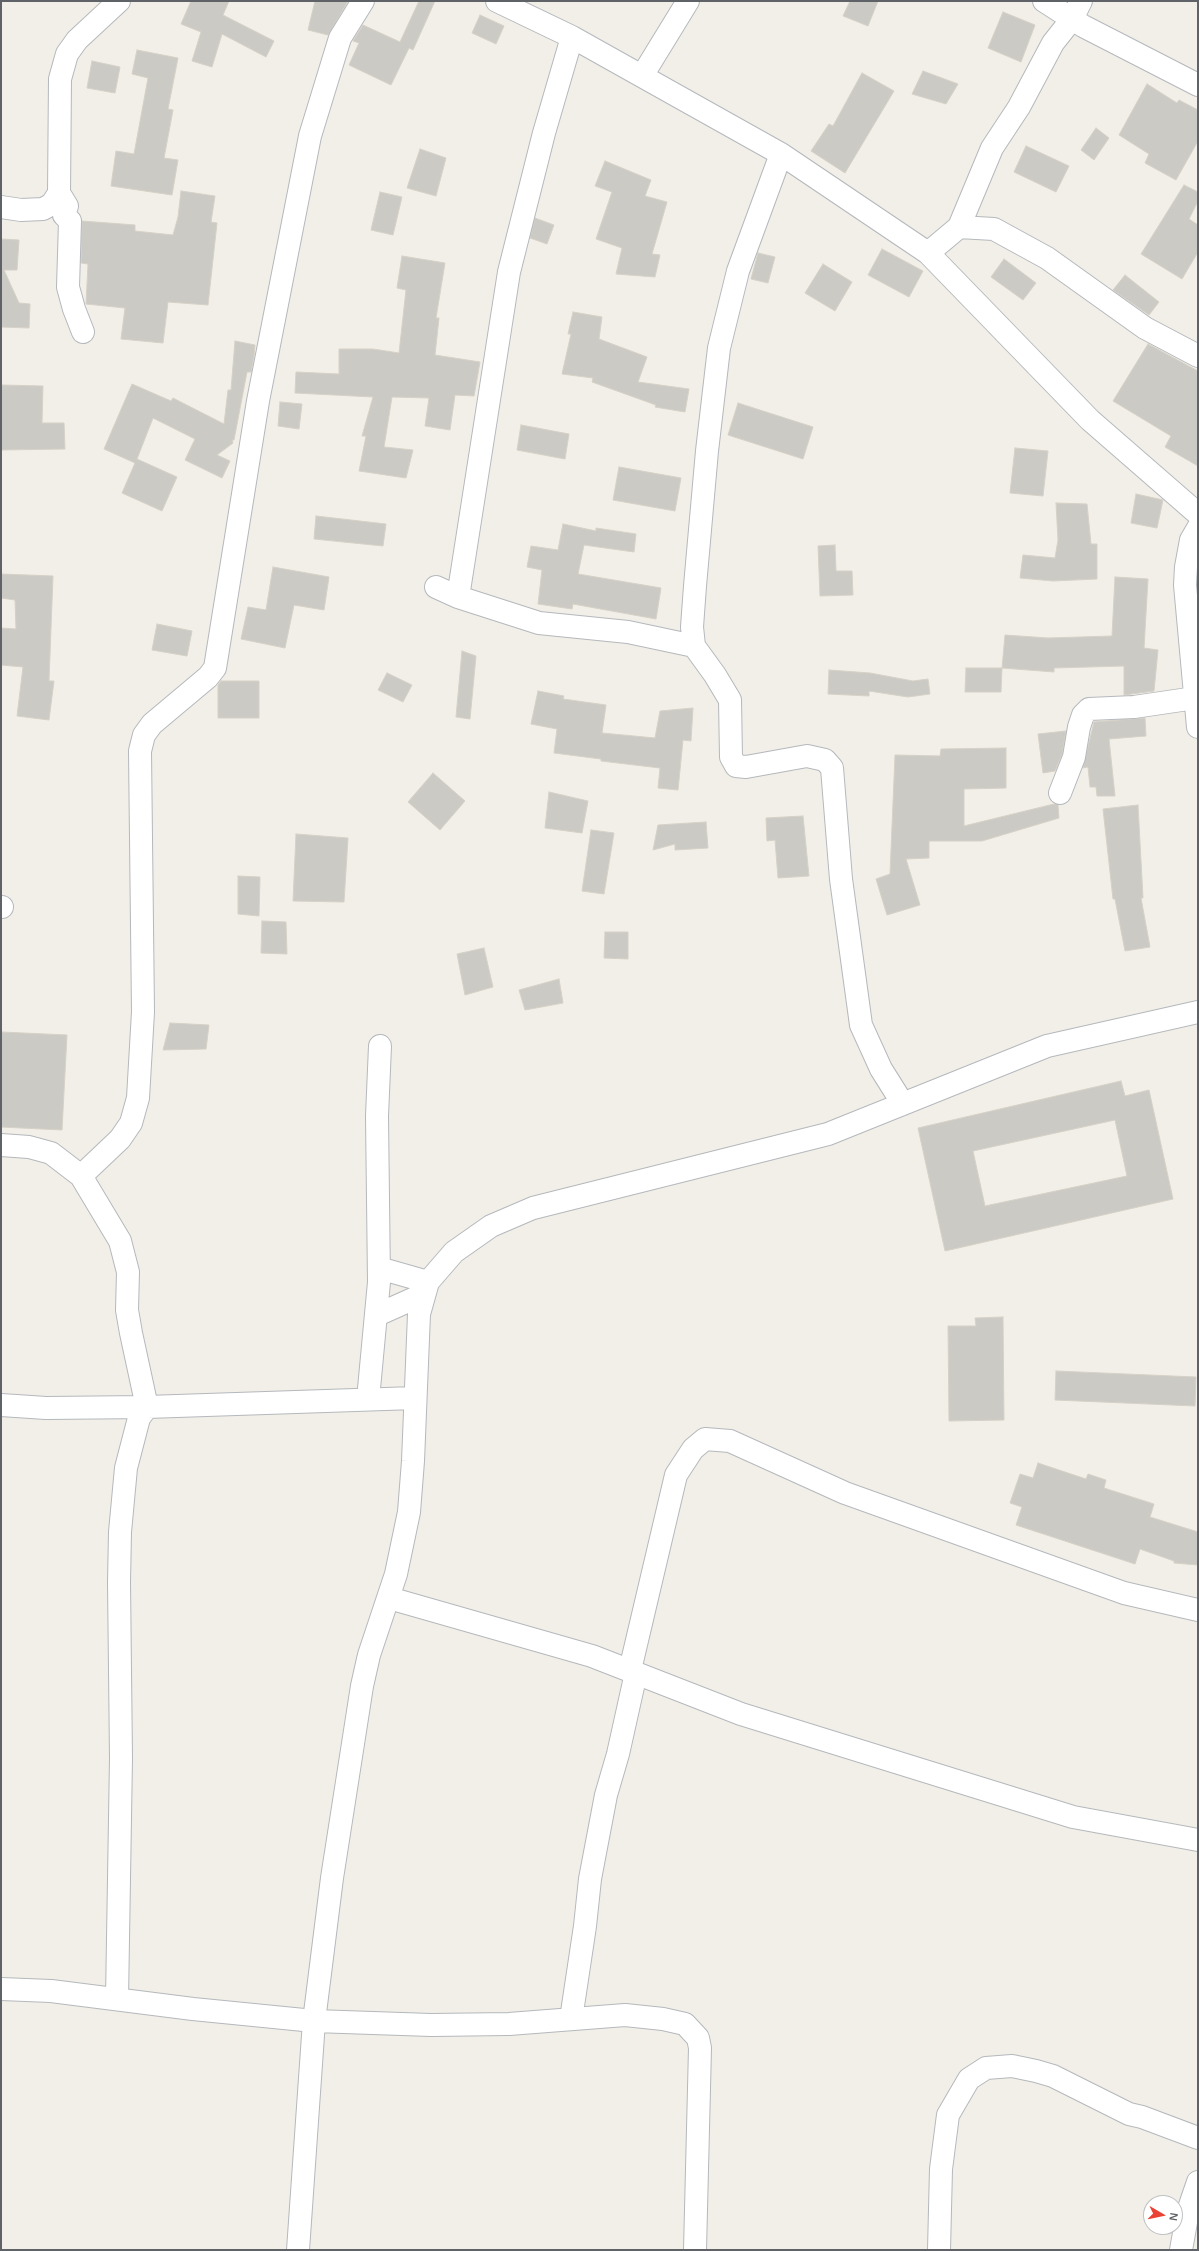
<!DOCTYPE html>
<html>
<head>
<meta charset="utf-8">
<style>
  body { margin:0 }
  #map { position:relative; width:1199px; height:2251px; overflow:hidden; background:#f1efe8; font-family:Arial,sans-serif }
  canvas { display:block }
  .frame { position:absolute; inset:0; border:2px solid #5f6368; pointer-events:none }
  .north { position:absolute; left:1143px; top:2195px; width:40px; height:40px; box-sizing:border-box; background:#fff; border:1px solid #bfc1c3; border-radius:50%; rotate:99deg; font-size:11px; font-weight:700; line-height:16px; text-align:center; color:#5f6368 }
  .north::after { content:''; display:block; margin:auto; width:14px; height:18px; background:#ea4335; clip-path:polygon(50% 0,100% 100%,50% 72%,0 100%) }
</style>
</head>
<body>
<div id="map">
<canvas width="1199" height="2251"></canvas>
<div class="frame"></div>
<div class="north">N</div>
</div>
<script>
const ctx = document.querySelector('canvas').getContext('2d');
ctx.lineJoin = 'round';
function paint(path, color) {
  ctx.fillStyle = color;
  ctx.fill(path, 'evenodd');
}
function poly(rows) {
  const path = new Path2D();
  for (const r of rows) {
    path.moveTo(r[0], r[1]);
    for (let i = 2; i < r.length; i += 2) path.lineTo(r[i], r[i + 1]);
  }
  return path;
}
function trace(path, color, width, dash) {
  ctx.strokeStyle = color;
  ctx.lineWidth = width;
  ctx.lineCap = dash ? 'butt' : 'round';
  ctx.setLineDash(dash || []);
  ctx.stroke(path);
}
const building = poly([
  [191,1,229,1,223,15,274,41,266,57,222,34,212,67,192,61,201,32,181,24,191,1],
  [315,1,348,1,328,35,308,30,315,1],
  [419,1,435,1,413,50,409,48,391,85,349,65,359,43,353,41,363,25,400,42,419,1],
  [850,1,878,1,868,26,843,16,850,1],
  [1003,12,1035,25,1021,62,988,48,1003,12],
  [480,15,504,26,496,44,472,33,480,15],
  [137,50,178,58,168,109,173,110,164,158,178,160,172,195,111,186,116,151,134,154,148,78,132,74,137,50],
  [92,61,120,67,115,93,87,88,92,61],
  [923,71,958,84,946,104,912,94,923,71],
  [862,73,894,91,845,173,811,151,829,124,833,126,862,73],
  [1147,84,1177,103,1179,100,1198,110,1198,141,1176,180,1145,163,1149,154,1119,135,1147,84],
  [1096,128,1109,138,1094,160,1081,150,1096,128],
  [1026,146,1069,166,1056,192,1014,172,1026,146],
  [420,149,446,158,436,196,407,188,420,149],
  [605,161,651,180,645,196,667,202,652,254,660,255,655,277,616,274,622,248,596,239,612,192,595,186,605,161],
  [1184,185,1198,192,1198,201,1189,219,1198,225,1198,252,1182,279,1141,254,1184,185],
  [181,191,215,196,211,222,217,223,208,305,168,302,163,343,121,339,125,308,86,304,88,264,81,263,82,221,135,225,135,231,173,235,178,217,181,191],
  [380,192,402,197,393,235,371,230,380,192],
  [535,218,554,225,547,244,530,238,535,218],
  [1,239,19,240,17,270,4,270,19,303,30,304,29,328,1,327,1,239],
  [882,249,923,271,909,297,868,275,882,249],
  [758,253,775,257,768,283,751,279,758,253],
  [402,256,445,263,436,318,439,318,435,355,480,362,474,396,455,395,450,430,425,426,429,398,392,397,384,447,413,450,406,478,359,471,366,436,362,436,373,397,295,393,296,372,339,374,339,349,373,349,399,353,406,290,397,288,402,256],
  [1004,259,1036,283,1023,300,991,277,1004,259],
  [823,264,852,282,835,311,805,293,823,264],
  [1125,275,1159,302,1149,315,1113,290,1125,275],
  [573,312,602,317,599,339,647,357,638,382,689,389,685,412,655,407,656,405,592,382,593,378,562,374,571,334,568,334,573,312],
  [235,341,255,345,254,356,251,372,247,372,234,440,232,440,233,443,217,455,230,461,222,478,185,460,195,439,153,418,137,459,177,477,162,511,122,493,135,463,104,449,132,384,171,401,173,398,224,424,228,390,231,390,235,341],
  [1148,344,1198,371,1198,466,1165,447,1171,436,1113,401,1148,344],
  [1,385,43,386,42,423,64,423,65,449,1,450,1,385],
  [280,402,302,404,299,429,278,426,280,402],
  [738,403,813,427,803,459,728,435,738,403],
  [521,425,569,434,565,459,517,450,521,425],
  [1015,448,1048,451,1043,496,1010,493,1015,448],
  [619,467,681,478,675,511,613,500,619,467],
  [1136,494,1163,500,1157,528,1131,523,1136,494],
  [1056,503,1087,504,1091,544,1097,544,1097,579,1053,581,1020,578,1023,555,1055,558,1058,540,1056,503],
  [316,516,386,524,383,546,314,539,316,516],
  [563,524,596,531,596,528,636,534,634,552,584,545,578,574,661,588,656,619,573,604,572,609,538,604,542,570,527,567,531,546,558,550,563,524],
  [835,545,836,571,852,571,853,595,820,596,818,546,835,545],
  [273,567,329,577,324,610,294,605,285,648,241,639,248,607,266,610,273,567],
  [1,574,53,576,49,681,54,681,49,720,17,716,23,667,1,665,1,628,16,629,15,600,1,598,1,574],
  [1115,577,1148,579,1144,648,1158,650,1154,691,1124,695,1124,666,1054,668,1054,672,1002,668,1005,635,1048,638,1112,636,1115,577],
  [157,624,192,631,187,656,152,650,157,624],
  [462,651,476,656,470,719,456,717,462,651],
  [966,668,1002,668,1001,692,965,692,966,668],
  [829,670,870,673,913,681,928,679,930,694,908,697,869,691,869,696,828,694,829,670],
  [387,673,412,685,403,702,378,690,387,673],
  [221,681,259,681,259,718,218,718,218,685,221,681],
  [538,691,564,696,563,699,606,705,602,733,655,738,660,711,693,708,691,741,683,740,678,790,658,788,660,768,601,761,601,759,554,753,557,729,531,724,538,691],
  [1145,718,1146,736,1109,739,1115,796,1097,796,1096,787,1090,787,1088,767,1083,768,1094,722,1145,718],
  [1066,731,1062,754,1055,771,1043,773,1038,734,1066,731],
  [1006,748,1006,788,964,789,964,826,1054,804,1058,805,1059,818,982,841,929,841,929,858,906,859,920,905,887,915,876,879,890,874,895,755,940,756,941,749,1006,748],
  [433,773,465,801,440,830,408,802,433,773],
  [549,792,588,801,582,833,545,828,549,792],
  [1138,805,1143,898,1141,898,1150,947,1125,951,1115,899,1113,899,1103,809,1138,805],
  [803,816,809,876,778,878,775,840,767,841,766,818,803,816],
  [706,822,708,848,675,850,675,844,653,850,658,825,706,822],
  [591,830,614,833,604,894,582,891,591,830],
  [296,834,348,838,344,902,293,901,296,834],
  [238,876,260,877,259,916,238,914,238,876],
  [262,921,286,922,287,954,261,953,262,921],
  [605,932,628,932,628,959,604,958,605,932],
  [484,948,493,987,465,995,457,954,484,948],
  [559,979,563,1003,525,1010,519,990,559,979],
  [170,1023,209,1025,206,1049,163,1050,170,1023],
  [1,1032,67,1035,62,1130,1,1127,1,1032],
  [1121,1081,1125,1096,1149,1090,1173,1199,945,1251,918,1128,1121,1081],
  [1115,1120,1127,1176,985,1206,973,1151,1115,1120],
  [1003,1317,1004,1420,949,1421,948,1326,976,1326,975,1318,1003,1317],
  [1056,1371,1196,1377,1195,1406,1055,1400,1056,1371],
  [1038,1463,1086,1479,1088,1474,1106,1480,1104,1488,1154,1504,1150,1517,1198,1532,1198,1565,1174,1563,1174,1561,1140,1549,1135,1564,1016,1525,1022,1507,1010,1503,1020,1474,1033,1478,1038,1463]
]);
paint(building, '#cccac5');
trace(building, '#d6d1c6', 1);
const minor = poly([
  [497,1,572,37,781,154,928,253,1090,420,1198,514],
  [1044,1,1083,26,1198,85],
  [642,76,688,1],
  [781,154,738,271,719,348,707,451,695,586,692,627,694,646,715,675,730,700,731,757,736,766,746,767,807,756,825,760,832,768,841,879,861,1025,881,1069,903,1104],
  [1,207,21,210,43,209,52,204,59,193],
  [959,227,994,229,1047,258,1145,328,1198,356],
  [928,253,959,227,992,148,1019,107,1053,43,1072,19,1081,1],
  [83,332,74,309,68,287,70,221,64,215,67,206,59,193,60,79,67,54,77,40,119,1],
  [1198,528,1191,540,1186,567,1185,585,1198,727],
  [436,587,458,597,539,623,628,632,694,646],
  [458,597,509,272,544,133,572,37],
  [1060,793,1074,757,1079,727,1083,715,1089,709,1134,707,1195,698],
  [1,907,2,907],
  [1,1145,29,1147,51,1153,81,1176,120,1241,128,1272,127,1310,131,1333,147,1407,139,1418,126,1468,120,1532,119,1582,121,1758,117,1999],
  [81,1176,120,1139,131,1123,138,1098,143,1012,140,751,144,735,152,724,208,677,215,668,258,401,310,136,340,38,363,1],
  [379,1268,428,1282],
  [377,1315,424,1294],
  [368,1399,379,1282,377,1116,380,1046],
  [1,1405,46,1408,147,1407,415,1398],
  [389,1598,592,1656,741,1714,1073,1817,1198,1840],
  [630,1670,676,1475,693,1449,705,1439,730,1441,845,1493,1124,1593,1198,1610],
  [1,1989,51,1991,193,2009,314,2021,431,2025,509,2024,625,2015,663,2019,685,2024,698,2038,700,2048,695,2250],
  [571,2019,585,1926,590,1879,606,1795,618,1754,636,1673],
  [298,2250,314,2021,332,1878,362,1686,369,1655,396,1574,409,1512,413,1461,419,1314,428,1282,454,1252,491,1226,533,1208,828,1134,1047,1046,1198,1012],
  [939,2250,941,2169,948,2115,969,2079,986,2068,1012,2066,1036,2071,1053,2076,1129,2114,1142,2117,1198,2138],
  [1181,2250,1188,2211,1198,2182]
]);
trace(minor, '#b5b8bc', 24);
trace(minor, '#fff', 22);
</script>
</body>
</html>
